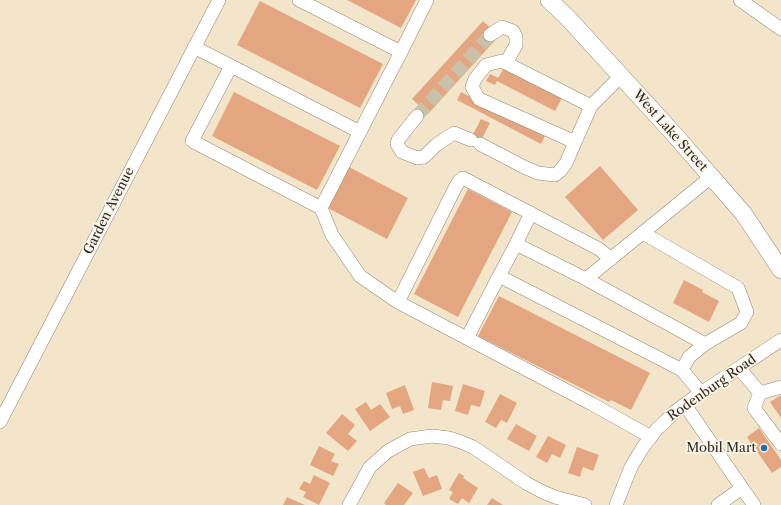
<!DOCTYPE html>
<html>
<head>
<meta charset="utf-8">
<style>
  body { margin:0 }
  canvas { display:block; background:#f3e5c9 }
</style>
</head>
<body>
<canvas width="781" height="505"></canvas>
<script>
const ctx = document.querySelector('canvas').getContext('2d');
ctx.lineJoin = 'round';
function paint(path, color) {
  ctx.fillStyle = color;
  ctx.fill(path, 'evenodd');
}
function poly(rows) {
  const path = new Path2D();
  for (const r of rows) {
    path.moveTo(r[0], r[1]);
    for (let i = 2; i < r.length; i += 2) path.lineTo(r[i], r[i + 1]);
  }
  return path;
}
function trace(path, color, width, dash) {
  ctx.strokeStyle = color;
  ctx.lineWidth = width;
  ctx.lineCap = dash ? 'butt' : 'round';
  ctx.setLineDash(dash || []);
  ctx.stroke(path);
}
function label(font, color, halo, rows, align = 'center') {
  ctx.font = font + ' "Libre Caslon Text",serif';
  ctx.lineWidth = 3.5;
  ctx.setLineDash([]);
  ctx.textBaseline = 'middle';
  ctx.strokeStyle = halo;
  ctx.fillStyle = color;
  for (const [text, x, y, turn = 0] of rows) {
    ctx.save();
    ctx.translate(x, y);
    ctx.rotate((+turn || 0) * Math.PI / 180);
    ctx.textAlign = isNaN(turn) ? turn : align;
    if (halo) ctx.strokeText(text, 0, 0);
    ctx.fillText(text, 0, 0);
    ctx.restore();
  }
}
paint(poly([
  [347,0,416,0,401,28],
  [260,1,383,64,360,108,237,45],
  [483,21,499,36,428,114,412,99],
  [504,68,562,98,555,111,497,81,495,85,486,81,490,74,498,78],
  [234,92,340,146,317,190,212,136],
  [461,92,545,136,541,144,457,100],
  [481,119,490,123,477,148,468,144],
  [600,166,638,210,603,240,565,197],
  [349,167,408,198,387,239,328,208],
  [468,189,512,212,458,317,414,294],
  [684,280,703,290,702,292,719,301,709,322,673,303],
  [499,296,650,373,631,410,611,400,609,402,478,336],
  [432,382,453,386,450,401,443,400,441,410,428,408],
  [463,384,485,391,480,407,471,405,468,415,455,411],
  [405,385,414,410,403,414,400,406,392,409,386,393],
  [500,394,517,403,507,423,501,420,496,428,485,422],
  [781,395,781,418,770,402],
  [366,402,371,410,380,404,390,417,370,431,355,409],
  [342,414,355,425,348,434,357,441,348,451,326,433],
  [516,424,537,436,529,451,507,439],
  [759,428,781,460,781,467,772,473,747,437],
  [548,436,566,445,560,458,552,454,547,463,536,457],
  [319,446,335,454,331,461,339,464,333,476,310,465],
  [577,447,599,455,593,471,583,467,580,477,568,473],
  [424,468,429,478,437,475,442,489,423,496,413,472],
  [459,473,464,476,463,478,478,488,469,503,462,498,458,504,449,499,453,492,449,490],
  [314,475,330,483,319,505,303,497,306,492,299,489,304,481,310,484],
  [398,483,413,493,404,505,386,505,384,503],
  [287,497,305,505,283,505],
  [492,498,503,505,487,505]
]), '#e3a680');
trace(poly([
  [417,116,490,35]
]), '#cbc0a9', 13, [13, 6]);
const minor = poly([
  [299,0,401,52,427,0],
  [740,0,781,29],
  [490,35,502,27,513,31,516,37,516,45,506,63],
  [194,47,360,132],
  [231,66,192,141,321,208,401,52],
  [417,116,398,140,397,144,402,152,417,158,424,157,436,145,454,133,471,140],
  [575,142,479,99,472,87,475,79,486,65,502,61,591,106],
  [480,144,524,167,538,173,555,175,560,171,566,163,591,106,621,76],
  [321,208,332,235,360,276,396,301,592,404,651,437],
  [643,233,738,288,747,312,741,323,705,344],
  [516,244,531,213],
  [499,276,516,244,586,279,711,177],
  [586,279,705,344,689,357,682,370],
  [398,302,455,188,459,181,463,178,599,249,611,259],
  [467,338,499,276,682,370,701,393],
  [739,368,760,393,754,408,781,444],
  [760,393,781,387],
  [685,405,742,488,718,505],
  [0,422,219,0],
  [742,488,754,505],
  [349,505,370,467,388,451,410,439,432,436,449,438,461,442,473,447,526,483,543,492,555,497,585,505],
  [616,505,631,467,643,447,657,429,676,411,695,397,781,340]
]);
const major = poly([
  [549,0,567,17,673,133,743,213,781,270]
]);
trace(minor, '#8f887a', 14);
trace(major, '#8f887a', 18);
trace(minor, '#fff', 13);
trace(major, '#fff', 17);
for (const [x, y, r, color] of [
  [764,448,4,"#1f6fb2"]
]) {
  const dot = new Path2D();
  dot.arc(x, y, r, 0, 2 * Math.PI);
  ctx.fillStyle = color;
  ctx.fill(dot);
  trace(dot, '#fcf5e5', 1.5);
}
label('13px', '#2b2b2b', '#fcf5e5', [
  ["West Lake Street",670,131,48],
  ["Garden Avenue",109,211,-63],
  ["Rodenburg Road",712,388,-35]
]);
label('13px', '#2b2b2b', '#fcf5e5', [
  ["Mobil Mart",756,448]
], 'right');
</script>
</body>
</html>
